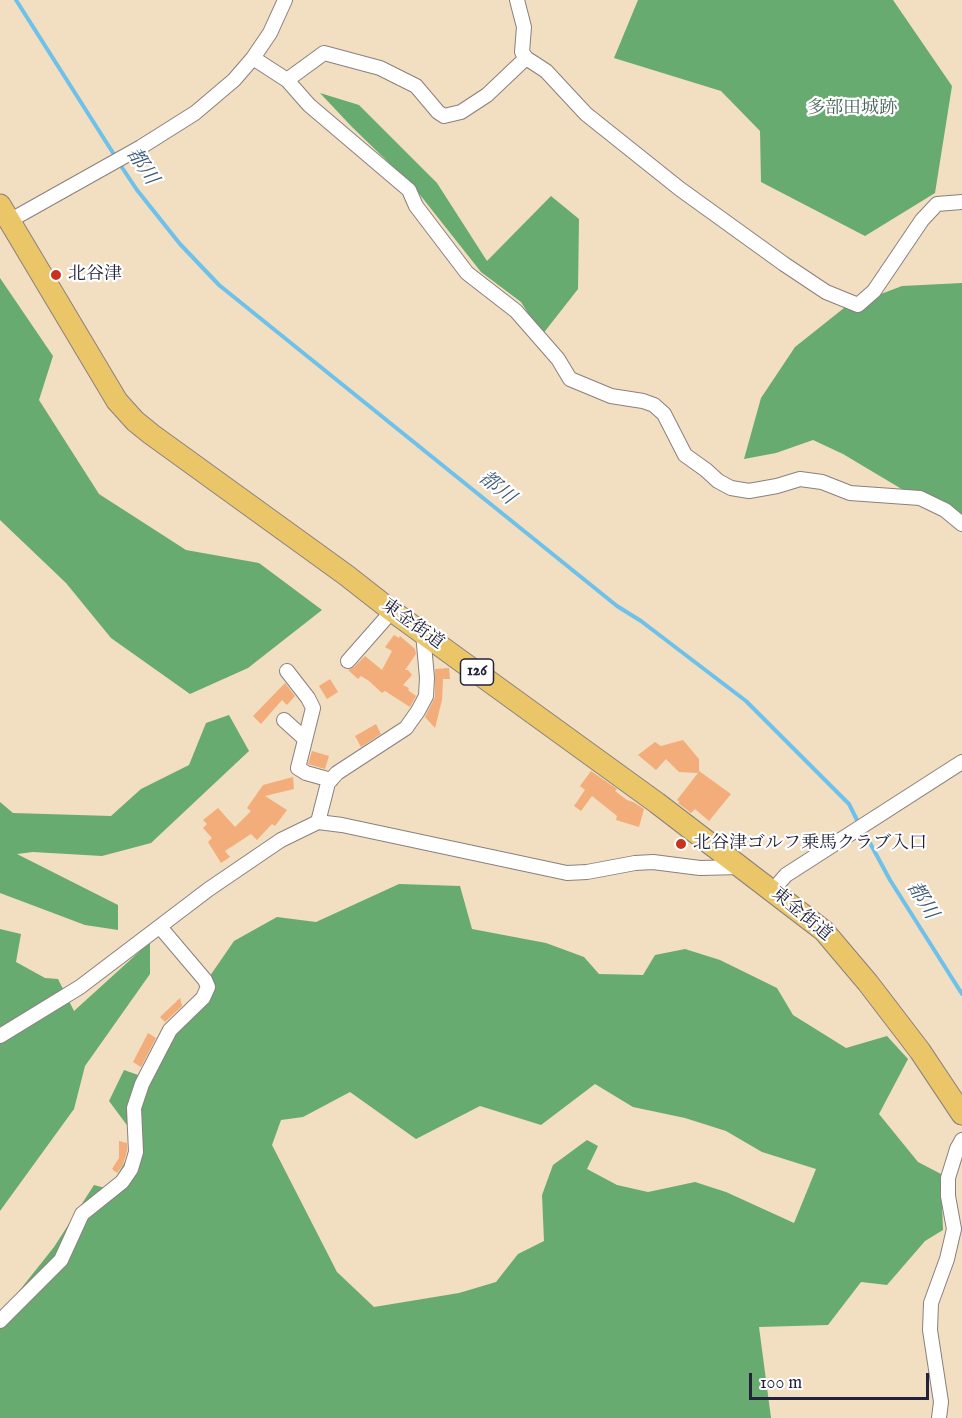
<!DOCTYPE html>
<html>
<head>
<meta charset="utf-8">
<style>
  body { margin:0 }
  #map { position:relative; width:962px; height:1418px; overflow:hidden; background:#f2dec0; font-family:"IM FELL English",serif }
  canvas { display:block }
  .scale { position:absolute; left:749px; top:1373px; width:180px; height:27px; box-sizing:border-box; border:3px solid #22223b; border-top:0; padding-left:8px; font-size:18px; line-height:21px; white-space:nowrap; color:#22223b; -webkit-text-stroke:4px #fff; paint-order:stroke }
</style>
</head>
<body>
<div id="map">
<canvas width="962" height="1418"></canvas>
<div class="scale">100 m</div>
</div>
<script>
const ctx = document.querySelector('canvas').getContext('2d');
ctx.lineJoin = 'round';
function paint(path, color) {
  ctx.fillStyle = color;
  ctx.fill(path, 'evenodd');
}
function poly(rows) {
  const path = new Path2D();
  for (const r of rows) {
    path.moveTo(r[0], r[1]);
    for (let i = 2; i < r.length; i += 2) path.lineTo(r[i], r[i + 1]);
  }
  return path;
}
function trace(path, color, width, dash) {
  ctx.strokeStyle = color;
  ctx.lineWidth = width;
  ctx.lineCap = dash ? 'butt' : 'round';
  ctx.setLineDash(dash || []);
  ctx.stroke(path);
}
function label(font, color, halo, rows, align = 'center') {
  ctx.font = font + ' "IM FELL English","Noto Serif JP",serif';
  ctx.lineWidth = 4.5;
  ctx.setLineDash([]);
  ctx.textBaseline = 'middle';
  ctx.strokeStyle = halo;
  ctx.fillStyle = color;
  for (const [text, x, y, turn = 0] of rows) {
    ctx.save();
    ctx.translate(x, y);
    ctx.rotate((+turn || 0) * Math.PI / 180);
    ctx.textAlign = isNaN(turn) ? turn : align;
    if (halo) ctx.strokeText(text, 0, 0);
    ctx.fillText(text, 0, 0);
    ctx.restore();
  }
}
paint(poly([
  [638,0,893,0,952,86,935,193,865,236,761,182,760,131,721,91,614,58],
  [320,93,359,105,437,183,487,261,551,196,579,219,578,289,542,335,521,302,481,272,413,186,352,127],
  [0,278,53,356,39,400,99,494,186,550,259,563,322,610,248,668,190,694,111,638,66,583,0,520],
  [962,283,962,525,843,454,813,440,776,453,744,459,761,398,795,347,844,308,902,286],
  [229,715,249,751,151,843,102,856,33,852,17,854,118,905,118,930,85,925,0,893,0,802,13,813,111,816,141,789,189,765,206,723],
  [399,884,460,886,472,929,546,943,584,957,599,974,643,975,655,955,685,949,720,960,777,988,793,1015,846,1048,887,1036,908,1059,879,1114,918,1162,941,1174,943,1230,925,1241,887,1285,861,1282,828,1325,759,1327,771,1418,0,1418,0,1315,54,1247,94,1185,109,1189,138,1140,109,1101,124,1070,141,1076,234,941,277,917,316,922],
  [595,1084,633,1107,685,1118,726,1131,762,1152,816,1169,794,1223,726,1192,695,1182,648,1192,617,1185,587,1169,598,1146,587,1140,553,1165,542,1195,544,1241,518,1254,496,1282,459,1293,374,1307,337,1272,272,1145,281,1120,303,1117,350,1092,416,1139,480,1106,541,1125],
  [0,929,21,934,16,962,45,978,58,979,74,1011,150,942,150,974,85,1066,74,1109,0,1211]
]), '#67ab70');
trace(poly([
  [16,0,115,156],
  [119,163,137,190,180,244,219,285,617,606,641,621,746,701,849,804,859,824],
  [863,830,890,880,962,994]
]), '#6dc1ea', 4);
paint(poly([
  [394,635,399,638,400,636,415,649,416,654,405,670,408,670,412,675,403,685,409,688,408,690,416,696,410,707,385,691,382,693,369,681,361,676,358,679,348,670,354,667,365,656,382,670,392,651,385,647],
  [449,668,450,679,443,679,442,700,435,728,425,717,435,697,435,669],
  [330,679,338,692,327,699,319,686],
  [285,683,295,696,287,705,282,700,261,724,253,716],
  [376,724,381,734,361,747,355,736],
  [683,740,699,759,699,771,731,794,709,821,695,809,691,813,678,803,680,802,677,800,698,773,679,772,666,759,656,770,638,755,655,742,661,746],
  [312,751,329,756,325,769,308,764],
  [591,771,617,789,615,791,627,800,633,802,644,809,639,827,616,820,617,816,592,796,581,811,574,806,585,790,580,786],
  [293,777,294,789,265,796,287,810,275,826,272,824,257,840,251,834,225,851,230,857,221,863,208,842,212,838,203,828,207,824,203,820,218,808,235,827,251,811,247,808,263,785],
  [180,998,182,1006,165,1022,160,1017],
  [148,1033,156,1038,141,1067,133,1062],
  [119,1141,127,1143,127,1151,123,1165,117,1173,112,1169,119,1158]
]), '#f2ad7b');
const minor = poly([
  [517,0,524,27,522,52,526,58,546,71,586,114,680,189,784,264,826,292,858,305,874,291,922,220,937,204,962,202],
  [253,58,287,80,309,105,409,190,416,206,467,273,516,311,558,359,570,379,611,396,643,401,654,405,664,414,685,455,706,470,718,481,731,488,749,491,777,486,800,479,822,482,850,493,920,498,945,510,962,524],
  [287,80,324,53,380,68,416,86,438,112,444,116,461,112,487,95,526,58],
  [9,221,141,147,195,113,234,80,253,58,270,33,285,0],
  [348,661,392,611],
  [287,671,308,698,313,708,298,768,306,773,331,780],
  [284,720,305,739],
  [318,822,328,783,337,773,406,728,418,711,426,696,427,678,423,633],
  [773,890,786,875,962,762],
  [0,1036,80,987,209,889,281,840,318,822,342,825,567,873,587,872,635,863,653,862,700,868,741,867],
  [0,1321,61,1260,82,1214,122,1182,131,1169,136,1152,134,1108,142,1084,170,1030,203,998,208,987,205,980,160,927],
  [939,1418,941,1402,930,1330,931,1303,947,1259,954,1229,948,1196,948,1178,957,1149,962,1140]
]);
const highway = poly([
  [0,205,117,401,135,421,151,434,346,575,392,611,657,803,815,924,824,931,868,983,920,1051,962,1114]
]);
trace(minor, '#8a807e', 16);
trace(highway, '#8a807e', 23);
trace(minor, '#fff', 14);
trace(highway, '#ebc669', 21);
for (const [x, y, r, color] of [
  [56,275,6,"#c8321e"],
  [681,844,6,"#c8321e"]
]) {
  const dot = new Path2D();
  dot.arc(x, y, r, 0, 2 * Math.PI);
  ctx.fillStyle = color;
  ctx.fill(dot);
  trace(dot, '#fff', 2);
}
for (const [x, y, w] of [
  [477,672,33]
]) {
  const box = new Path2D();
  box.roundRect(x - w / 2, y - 13, w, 26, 4.5);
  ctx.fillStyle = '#fff';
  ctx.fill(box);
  trace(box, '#22223b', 1.5);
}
label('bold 16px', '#22223b', null, [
  ["126",477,672]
]);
label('18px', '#476457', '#fff', [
  ["多部田城跡",852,109]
]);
label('18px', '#22223b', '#fff', [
  ["北谷津",68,275],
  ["北谷津ゴルフ乗馬クラブ入口",693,844]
], 'left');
label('18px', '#22223b', '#fff', [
  ["東金街道",412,625,36],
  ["東金街道",801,915,40]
]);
label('italic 20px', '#3c5a78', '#fff', [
  ["都川",141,167,56],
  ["都川",496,489,39],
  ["都川",921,901,58]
]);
</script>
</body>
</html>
